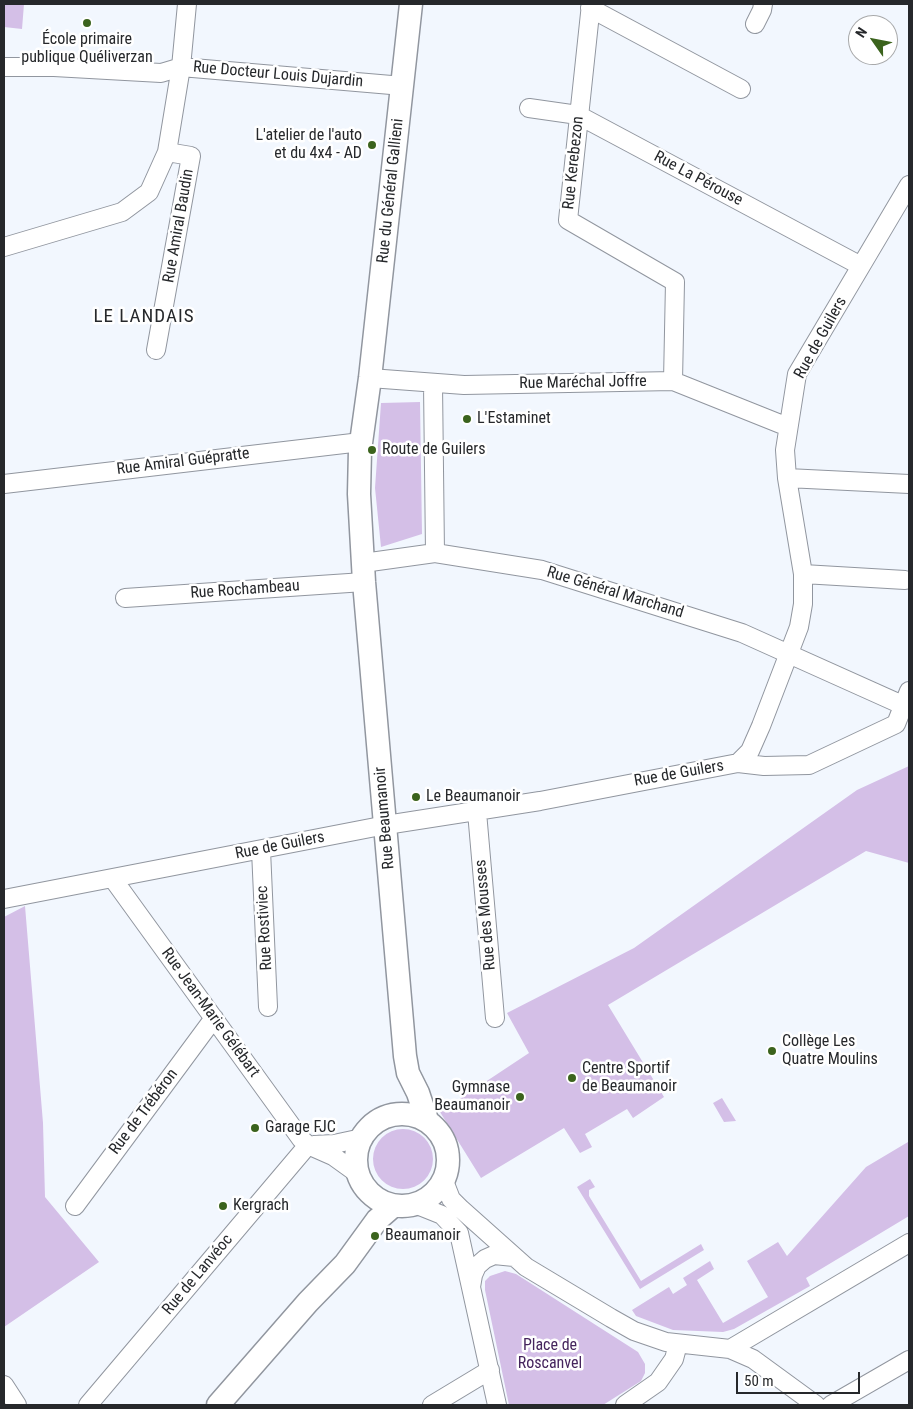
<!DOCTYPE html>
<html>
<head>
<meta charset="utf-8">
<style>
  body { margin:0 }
  #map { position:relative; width:913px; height:1409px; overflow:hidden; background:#f2f7fe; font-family:"Roboto Condensed",sans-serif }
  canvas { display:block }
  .frame { position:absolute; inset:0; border:5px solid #26282b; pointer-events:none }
  .north { position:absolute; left:848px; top:15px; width:50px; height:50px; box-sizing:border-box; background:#fff; border:1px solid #a8a9aa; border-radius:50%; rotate:303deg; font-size:14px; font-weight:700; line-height:20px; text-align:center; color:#26282b }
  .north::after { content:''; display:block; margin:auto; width:18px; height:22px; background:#3b631d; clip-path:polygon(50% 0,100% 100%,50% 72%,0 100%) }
  .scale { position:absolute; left:736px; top:1372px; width:124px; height:22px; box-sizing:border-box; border:2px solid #26282b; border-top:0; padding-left:6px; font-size:15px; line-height:18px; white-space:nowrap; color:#26282b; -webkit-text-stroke:4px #fff; paint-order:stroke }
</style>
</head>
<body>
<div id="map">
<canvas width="913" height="1409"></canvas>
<div class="frame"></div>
<div class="north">N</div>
<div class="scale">50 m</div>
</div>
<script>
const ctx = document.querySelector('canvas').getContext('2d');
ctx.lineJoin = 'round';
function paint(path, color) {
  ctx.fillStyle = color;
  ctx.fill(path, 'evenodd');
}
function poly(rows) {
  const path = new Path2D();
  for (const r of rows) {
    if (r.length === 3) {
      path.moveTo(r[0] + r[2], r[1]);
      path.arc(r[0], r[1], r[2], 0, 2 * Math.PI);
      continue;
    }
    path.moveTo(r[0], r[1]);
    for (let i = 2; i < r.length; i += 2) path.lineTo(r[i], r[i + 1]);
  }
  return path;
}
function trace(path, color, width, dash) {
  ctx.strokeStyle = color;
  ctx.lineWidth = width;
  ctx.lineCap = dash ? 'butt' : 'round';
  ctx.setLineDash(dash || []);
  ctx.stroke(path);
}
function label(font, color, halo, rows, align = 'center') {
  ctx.font = font + ' "Roboto Condensed",sans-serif';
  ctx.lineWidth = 5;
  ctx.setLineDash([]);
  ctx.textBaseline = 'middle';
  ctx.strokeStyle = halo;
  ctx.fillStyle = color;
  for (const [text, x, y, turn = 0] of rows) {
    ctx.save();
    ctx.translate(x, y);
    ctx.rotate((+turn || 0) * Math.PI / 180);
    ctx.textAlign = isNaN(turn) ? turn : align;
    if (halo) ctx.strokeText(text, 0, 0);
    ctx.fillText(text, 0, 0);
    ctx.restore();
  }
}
paint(poly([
  [4,4,24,4,22,29,4,27],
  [420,402,422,534,381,547,375,488,381,403],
  [909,766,909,863,866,851,608,1005,664,1097,633,1118,627,1109,585,1134,592,1147,580,1153,564,1128,481,1178,440,1112,529,1053,507,1013,634,948,857,790],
  [25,906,43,1123,45,1197,99,1262,4,1327,4,917],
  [722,1098,736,1121,724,1122,713,1103],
  [403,1159,30],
  [908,1142,909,1216,806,1278,810,1286,734,1329,723,1332,673,1330,636,1316,632,1310,669,1287,673,1294,687,1285,683,1278,710,1261,714,1269,697,1280,723,1323,768,1297,747,1261,778,1242,787,1256,866,1167],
  [590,1179,595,1187,589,1190,589,1196,641,1281,701,1244,704,1250,640,1289,577,1187],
  [505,1271,516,1274,638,1352,645,1364,645,1373,641,1381,603,1405,509,1405,485,1290,485,1281,490,1276]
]), '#d4bfe7');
const minor = poly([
  [591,4,568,220,675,282,673,381],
  [590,8,741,89],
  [755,24,762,10,763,4],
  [4,67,54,67,161,73,181,67,403,86],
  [529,108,578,115,861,266],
  [4,247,122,212,149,192,167,152,181,67,187,4],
  [156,350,191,156,167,152],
  [370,378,464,385,673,381,788,427],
  [433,384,435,553],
  [787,478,909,484],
  [4,484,361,442],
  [363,563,435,553,542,570,742,633,909,708],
  [803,574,905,580],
  [125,598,364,582],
  [738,763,764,766,809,765,896,724,909,691],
  [477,812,495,1018],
  [261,850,268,1007],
  [113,879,301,1139,308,1145,333,1156,358,1174],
  [4,899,386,825,540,801,738,763,750,751,761,726,799,627,803,604,803,574,787,478,785,450,797,374,909,185],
  [314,1145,334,1144,362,1138],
  [444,1181,451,1199,461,1209,526,1267,611,1318,634,1331,666,1342,730,1349,753,1359,816,1405],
  [417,1205,442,1215,459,1233,497,1405],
  [75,1206,214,1018],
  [471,1287,473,1275,477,1266,485,1259,494,1255,514,1257],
  [730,1349,909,1243],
  [4,1385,17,1405],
  [88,1405,308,1145],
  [432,1405,490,1370],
  [625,1405,658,1382,674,1359,678,1344],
  [831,1405,909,1360]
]);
const major = poly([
  [411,4,370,378,360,450,359,494,364,582,405,1056,408,1073,418,1093,427,1120],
  [402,1160,46],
  [218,1405,308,1302,345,1264,377,1220,393,1206]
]);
trace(minor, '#91969f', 20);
trace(major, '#91969f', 25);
trace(minor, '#fff', 18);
trace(major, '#fff', 22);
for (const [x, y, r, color] of [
  [87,23,5,"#3b631d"],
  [372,145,5,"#3b631d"],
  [467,419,5,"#3b631d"],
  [372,450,5,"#3b631d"],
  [416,797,5,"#3b631d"],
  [772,1051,5,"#3b631d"],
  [572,1078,5,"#3b631d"],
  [520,1097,5,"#3b631d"],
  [255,1128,5,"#3b631d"],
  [223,1206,5,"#3b631d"],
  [375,1236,5,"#3b631d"]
]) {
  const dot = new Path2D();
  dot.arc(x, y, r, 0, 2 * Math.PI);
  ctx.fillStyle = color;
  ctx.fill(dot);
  trace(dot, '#fff', 2);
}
label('16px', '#26282b', '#fff', [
  ["École primaire",87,40,"center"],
  ["publique Quéliverzan",87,58,"center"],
  ["L'atelier de l'auto",362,136,"right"],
  ["et du 4x4 - AD",362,154,"right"],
  ["L'Estaminet",477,419],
  ["Route de Guilers",382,450],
  ["Le Beaumanoir",426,797],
  ["Collège Les",782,1042],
  ["Quatre Moulins",782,1060],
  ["Centre Sportif",582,1069],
  ["de Beaumanoir",582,1087],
  ["Gymnase",510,1088,"right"],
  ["Beaumanoir",510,1106,"right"],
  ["Garage FJC",265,1128],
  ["Kergrach",233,1206],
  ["Beaumanoir",385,1236]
], 'left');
label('16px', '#26282b', '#fff', [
  ["Rue Docteur Louis Dujardin",278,75,5],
  ["Rue Kerebezon",574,163,-84],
  ["Rue La Pérouse",698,179,28],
  ["Rue du Général Gallieni",391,191,-84],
  ["Rue Amiral Baudin",179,226,-80],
  ["Rue de Guilers",821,338,-61],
  ["Rue Maréchal Joffre",583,383,-1],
  ["Rue Amiral Guépratte",183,462,-7],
  ["Rue Rochambeau",245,590,-4],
  ["Rue Général Marchand",615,593,17],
  ["Rue de Guilers",679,774,-10],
  ["Rue Beaumanoir",385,818,-95],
  ["Rue de Guilers",280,846,-11],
  ["Rue des Mousses",486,915,-95],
  ["Rue Rostiviec",265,928,-93],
  ["Rue Jean-Marie Gélébart",210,1013,54],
  ["Rue de Trébéron",144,1112,-53],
  ["Rue de Lanvéoc",198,1275,-50]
]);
label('16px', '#45245d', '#fff', [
  ["Place de",550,1346],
  ["Roscanvel",550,1364]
]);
ctx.letterSpacing = '1px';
label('19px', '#26282b', '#fff', [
  ["LE LANDAIS",144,317]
]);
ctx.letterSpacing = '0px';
</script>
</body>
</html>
